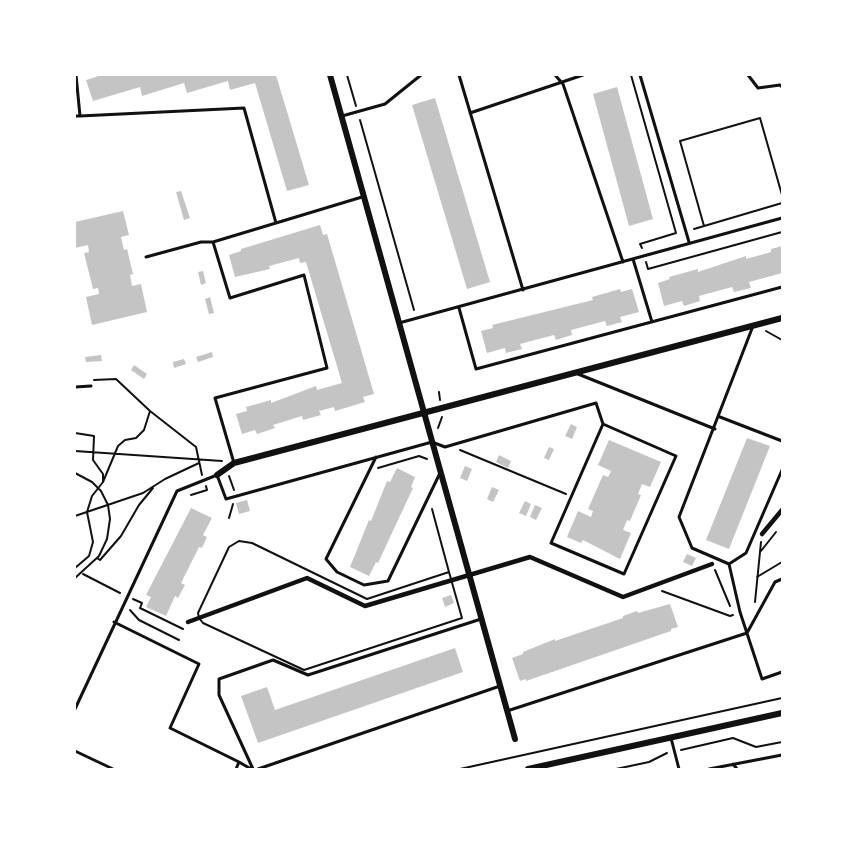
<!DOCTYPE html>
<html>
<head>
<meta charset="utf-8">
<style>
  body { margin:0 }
  #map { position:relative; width:857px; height:844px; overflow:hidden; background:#fff; font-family:Helvetica,sans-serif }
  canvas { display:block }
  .frame { position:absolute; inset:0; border:76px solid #fff; pointer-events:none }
</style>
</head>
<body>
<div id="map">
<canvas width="857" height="844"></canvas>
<div class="frame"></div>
</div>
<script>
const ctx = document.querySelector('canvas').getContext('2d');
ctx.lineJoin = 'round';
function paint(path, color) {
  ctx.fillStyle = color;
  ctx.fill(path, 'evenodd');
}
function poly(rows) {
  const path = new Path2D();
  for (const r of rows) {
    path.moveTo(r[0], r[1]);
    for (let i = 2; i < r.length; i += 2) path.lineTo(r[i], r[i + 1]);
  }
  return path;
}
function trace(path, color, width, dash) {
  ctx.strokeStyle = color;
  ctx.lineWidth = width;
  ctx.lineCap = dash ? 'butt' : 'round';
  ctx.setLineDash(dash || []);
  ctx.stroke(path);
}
paint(poly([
  [102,75,276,75,309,185,287,191,255,83,230,90,228,81,187,93,184,83,142,96,140,87,93,101,86,80],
  [617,87,653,219,629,226,593,94],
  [435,98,490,282,467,289,412,105],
  [181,191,190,218,184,220,176,192],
  [123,211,129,235,121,237,124,250,127,249,133,274,130,275,132,286,141,284,147,312,92,325,86,297,99,294,98,288,93,289,84,253,89,252,88,245,75,248,75,222],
  [320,225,323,235,327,234,374,394,363,397,365,402,335,411,334,407,319,411,321,415,303,420,302,416,273,425,275,428,257,434,255,430,242,434,236,414,247,411,246,407,271,400,271,403,316,386,317,390,342,383,306,262,300,263,299,258,269,266,270,269,235,277,229,255,241,251,241,249],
  [782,246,782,273,749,282,751,288,734,292,732,287,699,296,700,301,684,306,682,301,664,306,658,283,670,279,669,277,698,269,698,272,746,256,746,259,771,252,771,249],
  [203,271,206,283,201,285,198,272],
  [620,289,621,292,632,289,639,312,620,317,622,322,607,326,605,321,571,330,572,335,556,340,554,335,520,344,522,349,506,353,505,348,487,353,481,331,493,328,492,325,593,300,592,297],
  [210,297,214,313,209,314,205,299],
  [212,352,213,357,198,362,196,357],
  [101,355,102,361,86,362,85,357],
  [184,359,186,364,174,368,173,362],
  [134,365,147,374,144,379,131,370],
  [571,424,577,427,572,439,565,436],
  [747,438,770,446,729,549,706,540],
  [609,440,661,462,650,487,642,484,638,494,641,495,630,521,627,520,623,530,631,533,620,559,583,540,581,543,567,537,578,511,591,517,593,511,588,509,603,475,608,477,611,471,598,465],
  [549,447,554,449,549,460,544,458],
  [499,455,511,461,508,468,496,462],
  [465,466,472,469,467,481,460,478],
  [397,468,415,477,411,487,413,488,378,563,376,562,369,576,350,567,369,520,371,521,387,481,390,482],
  [492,487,499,490,493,502,487,499],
  [247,500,250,511,239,514,236,503],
  [525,501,531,504,526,516,519,513],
  [535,505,542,508,536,520,530,517],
  [191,508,212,518,203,535,207,537,202,548,199,547,181,583,185,585,178,598,175,596,166,616,146,607,151,597,146,595],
  [687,554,696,558,692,566,683,562],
  [451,595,454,603,445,607,442,598],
  [670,604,678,627,671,629,671,631,526,681,526,679,520,681,512,658,523,654,523,652,555,639,555,641,623,618,623,616,637,611,638,613],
  [455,648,463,672,258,743,241,696,267,687,275,710]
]), '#c4c4c4');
trace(poly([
  [347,75,356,106],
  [631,75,676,233,640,244,642,248],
  [360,120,414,310],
  [704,226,680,141,760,118,782,195],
  [694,229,782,203],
  [646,262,648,269,782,232],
  [766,331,782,340],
  [94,380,116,379,150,411,196,447,202,475],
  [439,392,440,400],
  [438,428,442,417],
  [75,433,94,436,93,460,103,474,103,482,92,496,87,512,93,542,89,556,75,568],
  [460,450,566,494],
  [75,451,222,461],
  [378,468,419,456,427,459],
  [75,473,92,482,101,491,108,505,110,519,107,539,99,556,75,578],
  [229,476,234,490],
  [103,482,118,446,125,440,136,438,144,430,150,411],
  [191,495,207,490,206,486],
  [432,509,449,572],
  [75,516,143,493,165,479,199,463],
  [229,518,233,504],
  [239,541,252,543,367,599,449,572,462,618,304,670,203,623,199,618,198,613,229,547,239,541],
  [761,551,776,532],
  [97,558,100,560,121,536,139,505,153,488],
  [715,570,730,606],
  [83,574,120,593],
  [757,577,782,562],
  [662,591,730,616,733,615],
  [133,599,142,603,140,608,183,629],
  [755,602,761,542],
  [130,610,139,620,179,640],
  [681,750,733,738,756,747,782,742],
  [460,769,782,698],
  [616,769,649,762,667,753]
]), '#111', 2);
trace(poly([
  [459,75,523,290],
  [555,75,563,84,623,262],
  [640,75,689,242],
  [748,75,758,88,780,85,782,87],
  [470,113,583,75],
  [75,116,80,116,76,75],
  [80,116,244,108,276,223,362,197],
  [342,116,385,104,421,75],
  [146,257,201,242,213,242],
  [633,259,652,322],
  [459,308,476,369,782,287],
  [399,323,782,218],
  [578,374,715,429],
  [75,387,91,386],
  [720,417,782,441],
  [376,457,326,559,337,572,364,585,388,581,440,473],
  [234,463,215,398,327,368,304,275,230,298,213,242,276,223],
  [729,564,692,548,679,517,753,326],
  [729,564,740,612,762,679,782,672],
  [729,564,746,553,782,470],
  [114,622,199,664,170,728,239,762,236,769],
  [75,709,177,491,217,475,226,499,432,442,445,447,596,403,603,424,676,456,624,574,551,543,603,424],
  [507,711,747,633,775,582,782,579],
  [671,738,679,769],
  [75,751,113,769],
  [239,762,251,769],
  [733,764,737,769],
  [253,769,219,695,219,679,273,660,308,675,481,619],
  [258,769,500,686],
  [709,769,782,755]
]), '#111', 3);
trace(poly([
  [762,534,782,510],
  [188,622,307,578,365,606,530,557,623,597,712,564]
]), '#111', 4.5);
trace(poly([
  [330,75,515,739],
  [217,475,234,463,782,318],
  [528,769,782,713]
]), '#111', 6);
</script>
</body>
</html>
